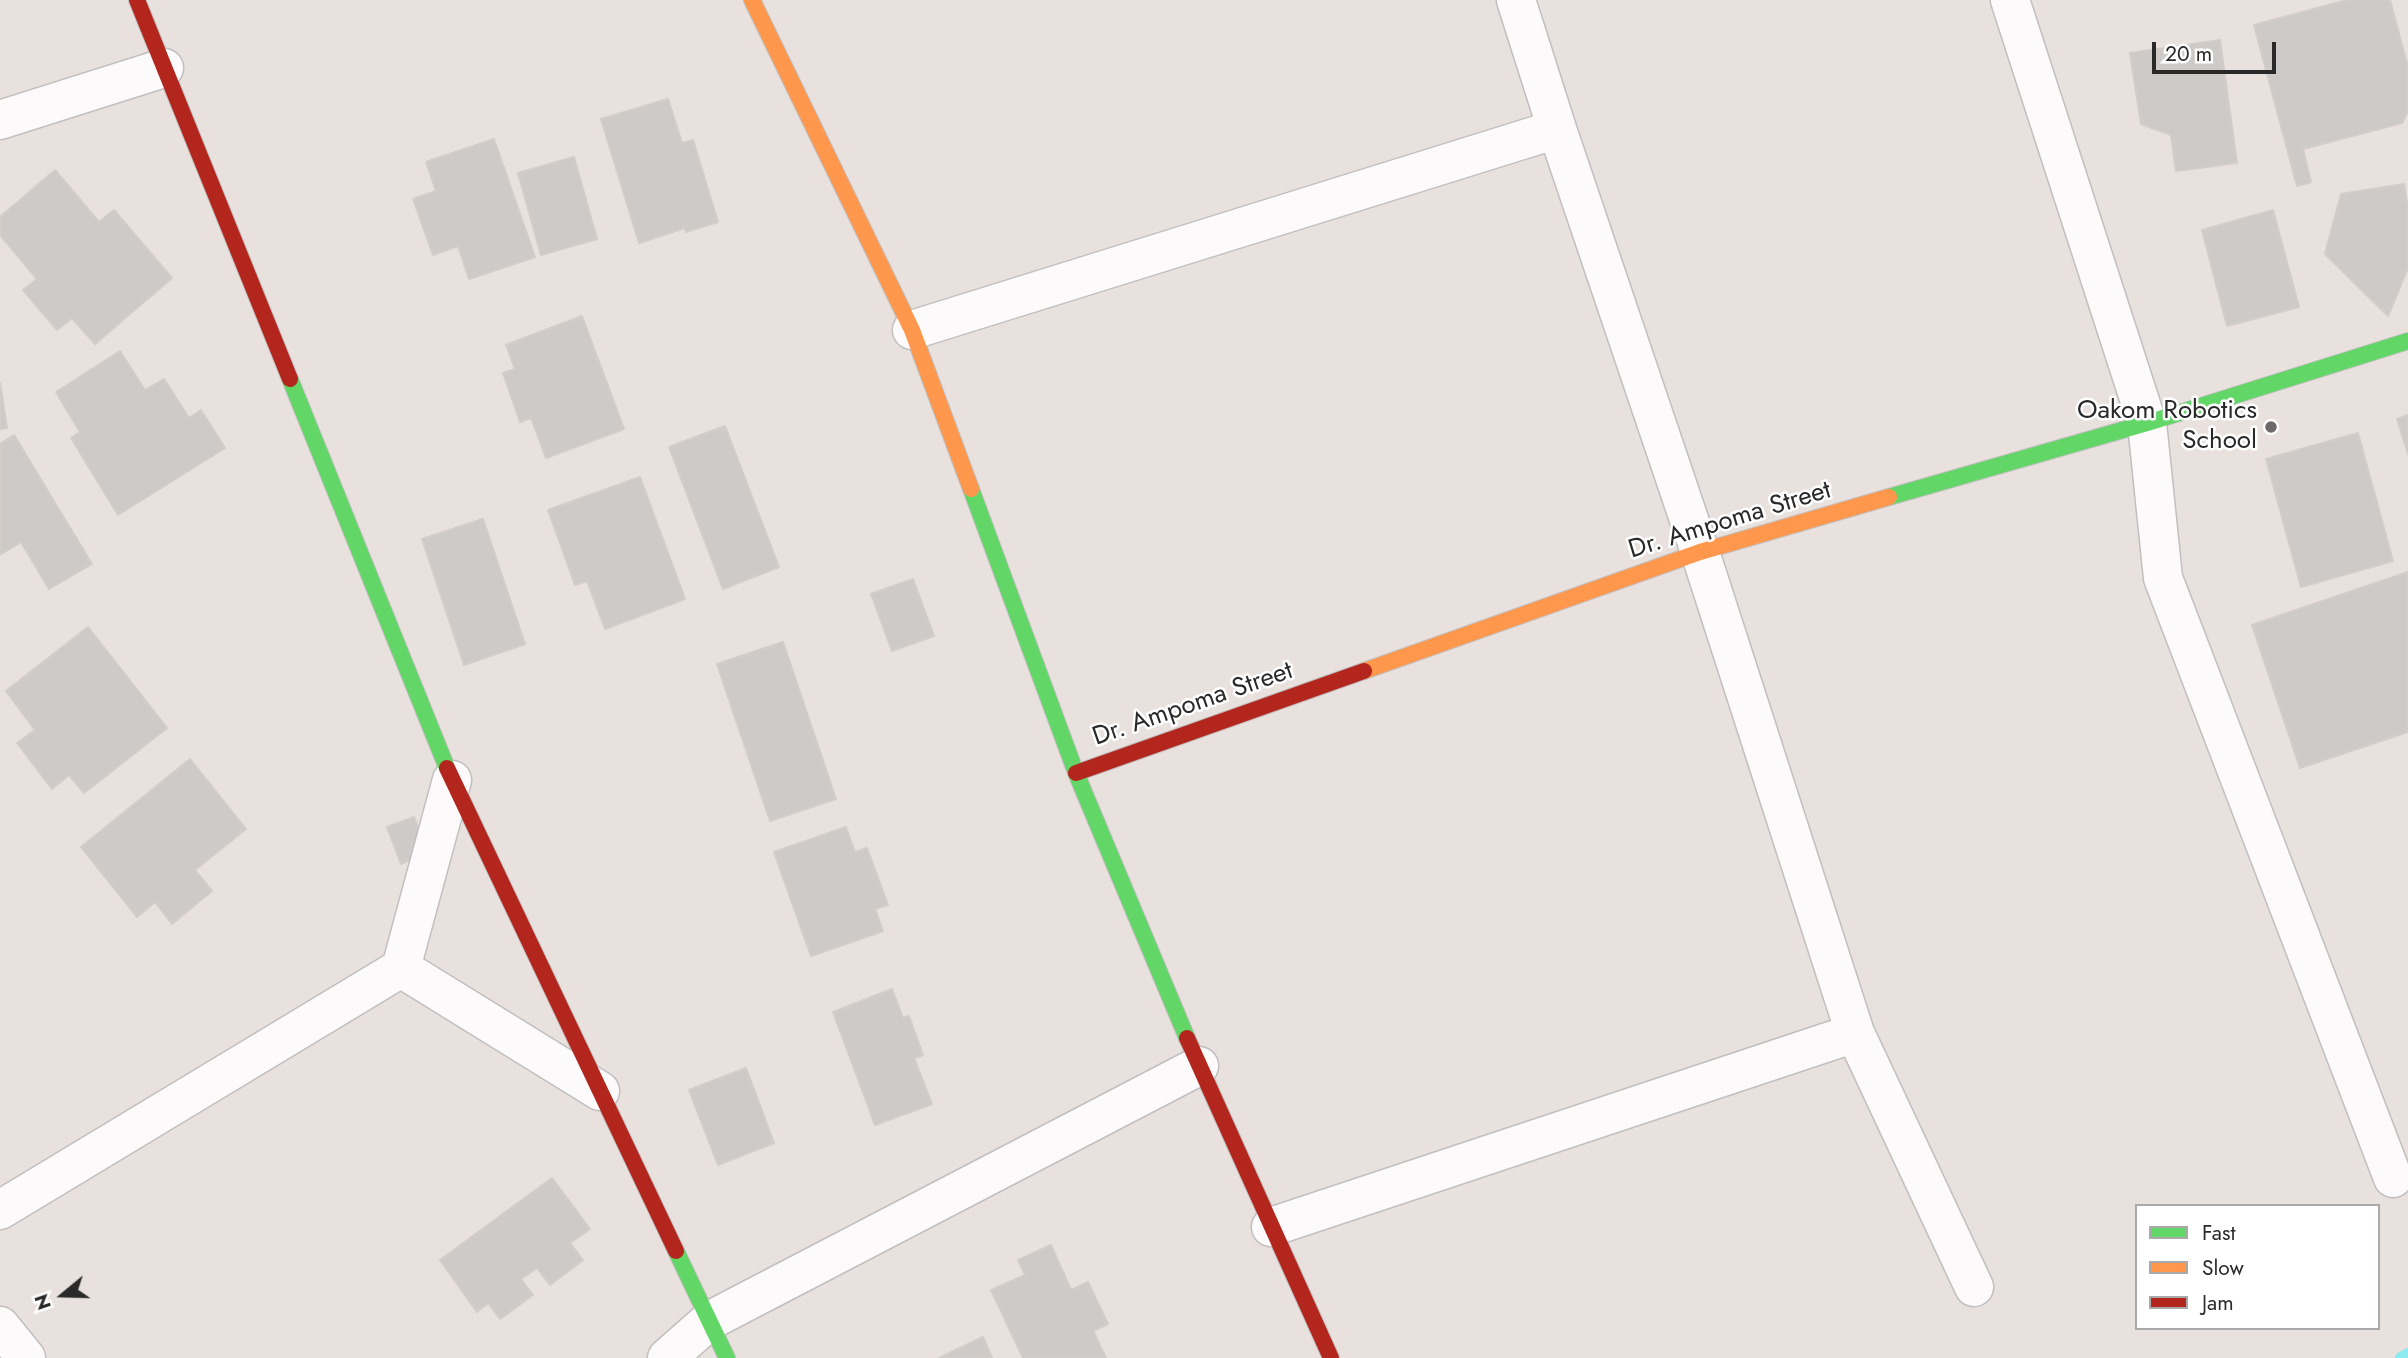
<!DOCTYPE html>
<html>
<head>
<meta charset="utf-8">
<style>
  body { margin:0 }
  #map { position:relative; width:2408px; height:1358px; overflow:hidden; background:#e8e1dd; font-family:Jost,sans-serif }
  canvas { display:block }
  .legend { position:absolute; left:2135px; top:1204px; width:245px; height:126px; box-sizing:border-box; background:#fff; border:2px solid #a9a9a9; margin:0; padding:9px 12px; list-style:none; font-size:21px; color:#292929 }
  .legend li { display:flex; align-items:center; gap:14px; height:35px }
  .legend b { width:35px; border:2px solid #a9a9a9 }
  .north { position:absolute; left:28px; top:1260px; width:70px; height:70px; -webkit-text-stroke:5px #fff; paint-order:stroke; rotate:251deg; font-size:19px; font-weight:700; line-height:28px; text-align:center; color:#292929 }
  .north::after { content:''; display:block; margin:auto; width:24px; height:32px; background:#292929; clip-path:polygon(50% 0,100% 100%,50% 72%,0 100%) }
  .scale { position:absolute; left:2152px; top:42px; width:124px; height:32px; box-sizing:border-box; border:4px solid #292929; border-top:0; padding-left:9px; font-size:21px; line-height:24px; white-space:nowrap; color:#292929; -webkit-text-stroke:5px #fff; paint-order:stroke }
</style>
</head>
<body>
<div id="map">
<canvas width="2408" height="1358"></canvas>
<ul class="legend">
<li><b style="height:9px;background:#63d668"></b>Fast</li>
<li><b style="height:9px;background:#ff974d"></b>Slow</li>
<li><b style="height:9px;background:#b3261e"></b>Jam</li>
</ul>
<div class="north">N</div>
<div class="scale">20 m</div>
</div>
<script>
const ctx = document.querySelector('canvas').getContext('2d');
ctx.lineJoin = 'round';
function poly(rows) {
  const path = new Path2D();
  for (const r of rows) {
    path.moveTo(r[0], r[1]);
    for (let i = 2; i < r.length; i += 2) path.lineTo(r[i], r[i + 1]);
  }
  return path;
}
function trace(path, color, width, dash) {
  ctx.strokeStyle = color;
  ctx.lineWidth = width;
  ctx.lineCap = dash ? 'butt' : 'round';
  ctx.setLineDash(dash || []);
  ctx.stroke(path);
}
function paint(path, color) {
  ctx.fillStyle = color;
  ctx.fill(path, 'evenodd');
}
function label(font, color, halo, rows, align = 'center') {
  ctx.font = font + ' Jost,sans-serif';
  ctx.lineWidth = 5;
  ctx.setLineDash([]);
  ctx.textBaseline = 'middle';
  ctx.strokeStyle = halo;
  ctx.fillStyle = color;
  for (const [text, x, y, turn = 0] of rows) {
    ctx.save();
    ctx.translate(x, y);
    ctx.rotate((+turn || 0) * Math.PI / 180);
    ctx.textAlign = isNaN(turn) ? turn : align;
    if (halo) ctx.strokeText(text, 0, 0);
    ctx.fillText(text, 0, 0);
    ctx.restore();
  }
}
trace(poly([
  [2401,1358,2408,1354]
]), '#8cebee', 12);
const building = poly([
  [2347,0,2390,0,2408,67,2408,111,2402,123,2303,149,2311,182,2297,186,2254,25,2347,0],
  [2220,40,2237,163,2176,171,2171,135,2141,124,2130,53,2220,40],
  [668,99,682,143,693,140,718,222,686,232,685,228,639,243,601,119,668,99],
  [494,139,535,257,469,279,458,246,433,255,413,199,436,191,426,162,494,139],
  [574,157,597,239,541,255,518,173,574,157],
  [55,170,99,222,114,210,172,278,95,344,72,318,57,330,23,290,37,279,0,235,0,217,55,170],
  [2404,184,2408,209,2408,268,2388,316,2325,254,2341,194,2404,184],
  [2273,210,2299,307,2227,326,2202,230,2273,210],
  [582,316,624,429,546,458,531,418,520,422,503,373,515,369,506,345,582,316],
  [120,351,145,390,164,379,189,418,201,410,225,448,118,515,71,438,80,432,56,392,120,351],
  [0,383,7,428,0,429,0,383],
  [2408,415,2408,454,2397,419,2408,415],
  [725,426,779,567,723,589,669,447,725,426],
  [2358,433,2393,561,2301,587,2266,459,2358,433],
  [14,435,92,564,49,589,21,542,0,555,0,444,14,435],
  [640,477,685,599,605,629,587,581,575,585,548,510,640,477],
  [483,519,525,644,464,665,422,539,483,519],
  [2408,572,2408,732,2300,768,2252,625,2408,572],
  [913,579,934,636,892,651,871,594,913,579],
  [88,627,167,728,84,793,69,775,52,789,17,743,35,730,6,691,88,627],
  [783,642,836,799,770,821,717,664,783,642],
  [190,759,246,829,195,870,212,891,172,924,155,902,137,917,81,847,190,759],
  [414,817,428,853,401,864,387,827,414,817],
  [846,827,855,852,867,848,888,905,875,909,883,931,811,956,774,852,846,827],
  [892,989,903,1018,909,1016,923,1055,914,1058,932,1104,875,1125,833,1012,892,989],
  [746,1068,774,1143,718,1165,689,1090,746,1068],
  [552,1178,590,1229,570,1243,583,1260,550,1285,537,1268,521,1279,533,1295,500,1319,488,1303,477,1312,440,1260,552,1178],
  [1051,1245,1071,1290,1088,1282,1108,1324,1093,1331,1106,1358,1023,1358,991,1290,1025,1275,1018,1260,1051,1245],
  [983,1337,992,1358,939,1358,983,1337]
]);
paint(building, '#cecac7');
trace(building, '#d3cdca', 2);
const street = poly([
  [1516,0,1557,129,1700,552,1855,1033,1974,1287],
  [2010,0,2147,423,2163,578,2393,1178],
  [0,120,164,68],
  [912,330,1557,129],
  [401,968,600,1091],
  [0,1210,401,968,452,780],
  [1271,1227,1855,1033],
  [0,1326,26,1358],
  [667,1358,709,1321,1199,1066]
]);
const fast = poly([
  [290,379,447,768],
  [971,489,1076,773,1187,1038],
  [1889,497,2147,423,2408,341],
  [676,1251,727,1358]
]);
const slow = poly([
  [752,0,912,330,971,489],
  [1364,671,1700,552,1889,497]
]);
const jam = poly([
  [137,0,290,379],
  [447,768,676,1251],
  [1076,773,1364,671],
  [1187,1038,1331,1358]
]);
trace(street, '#c1bfbf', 41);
trace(fast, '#c1bfbf', 18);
trace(slow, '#c1bfbf', 18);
trace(jam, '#c1bfbf', 18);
trace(street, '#fcfafa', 38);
trace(fast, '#63d668', 16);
trace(slow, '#ff974d', 16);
trace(jam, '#b3261e', 16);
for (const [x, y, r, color] of [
  [2271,427,7,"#6c6968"]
]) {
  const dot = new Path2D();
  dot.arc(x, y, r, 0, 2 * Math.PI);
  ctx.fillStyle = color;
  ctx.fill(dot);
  trace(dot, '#fff', 2.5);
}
label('26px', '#292929', '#fff', [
  ["Oakom Robotics",2257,412],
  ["School",2257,442]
], 'right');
label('26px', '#292929', '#fff', [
  ["Dr. Ampoma Street",1730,521,-17],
  ["Dr. Ampoma Street",1193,705,-19]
]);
</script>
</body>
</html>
